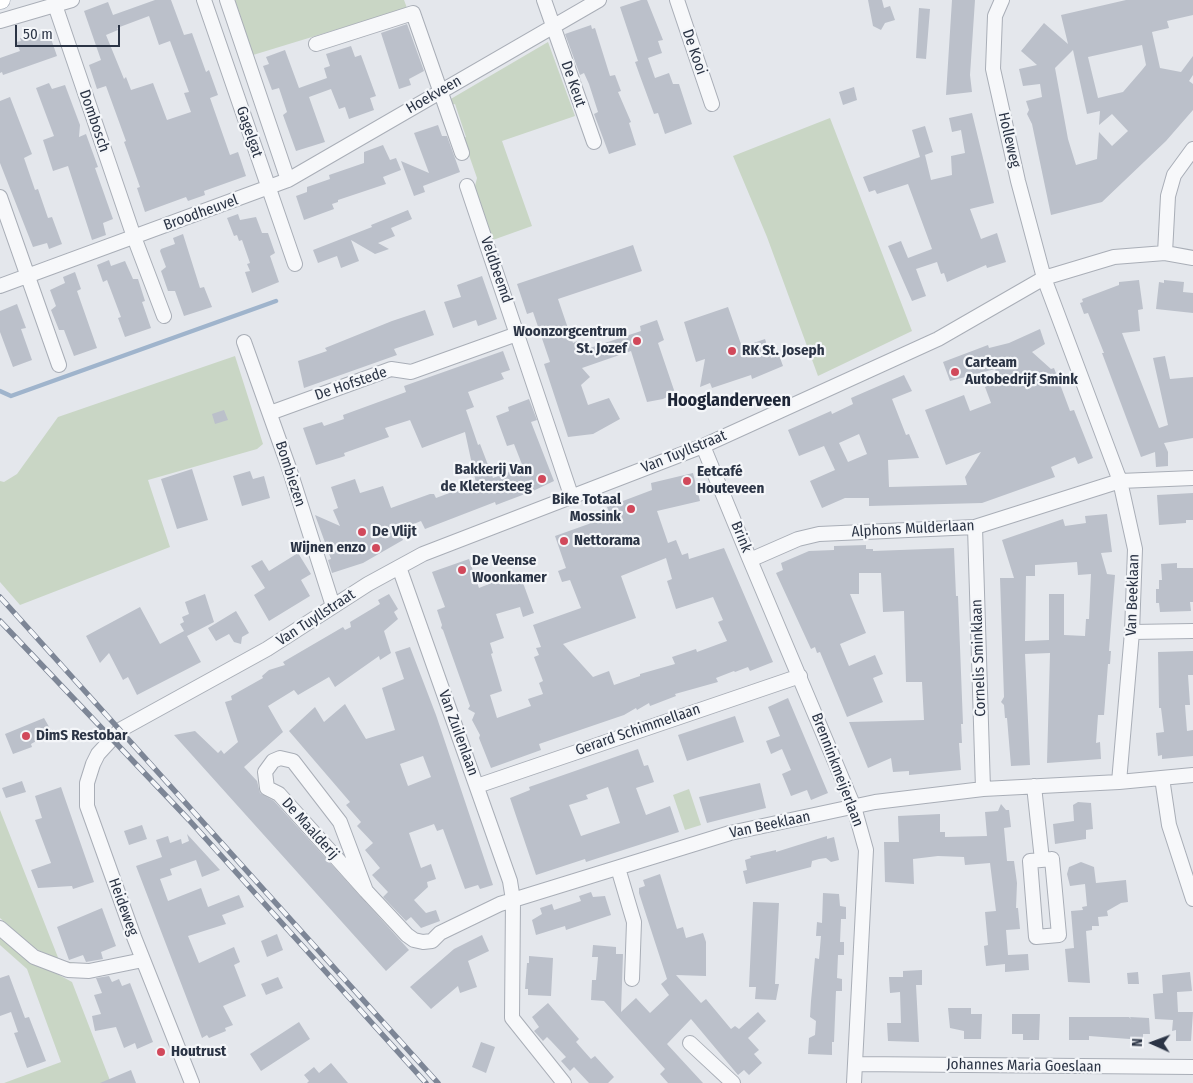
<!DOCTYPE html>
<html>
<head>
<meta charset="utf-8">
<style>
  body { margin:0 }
  #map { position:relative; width:1193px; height:1083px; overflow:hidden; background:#e4e7ec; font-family:"Fira Sans Condensed",sans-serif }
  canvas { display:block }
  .north { position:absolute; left:1128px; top:1018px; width:50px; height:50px; -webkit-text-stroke:4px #f4f6f9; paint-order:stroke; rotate:272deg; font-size:14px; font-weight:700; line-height:20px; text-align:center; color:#2b3445 }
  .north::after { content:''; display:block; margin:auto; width:18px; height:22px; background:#2b3445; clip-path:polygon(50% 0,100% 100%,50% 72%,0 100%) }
  .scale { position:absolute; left:15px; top:25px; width:105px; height:22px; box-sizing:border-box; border:2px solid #2b3445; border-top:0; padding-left:6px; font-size:15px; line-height:18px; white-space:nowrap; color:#2b3445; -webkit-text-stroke:4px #f4f6f9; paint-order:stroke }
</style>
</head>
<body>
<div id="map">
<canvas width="1193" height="1083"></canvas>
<div class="north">N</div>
<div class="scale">50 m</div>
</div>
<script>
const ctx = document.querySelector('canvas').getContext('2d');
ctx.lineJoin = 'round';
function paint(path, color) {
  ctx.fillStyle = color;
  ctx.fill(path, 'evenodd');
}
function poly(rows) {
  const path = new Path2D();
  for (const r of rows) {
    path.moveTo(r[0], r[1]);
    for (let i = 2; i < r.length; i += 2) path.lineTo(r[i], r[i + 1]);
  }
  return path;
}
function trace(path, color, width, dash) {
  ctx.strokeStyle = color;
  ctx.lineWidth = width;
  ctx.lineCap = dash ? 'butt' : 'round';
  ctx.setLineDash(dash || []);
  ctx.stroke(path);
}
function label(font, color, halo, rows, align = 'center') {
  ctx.font = font + ' "Fira Sans Condensed",sans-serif';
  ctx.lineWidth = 4.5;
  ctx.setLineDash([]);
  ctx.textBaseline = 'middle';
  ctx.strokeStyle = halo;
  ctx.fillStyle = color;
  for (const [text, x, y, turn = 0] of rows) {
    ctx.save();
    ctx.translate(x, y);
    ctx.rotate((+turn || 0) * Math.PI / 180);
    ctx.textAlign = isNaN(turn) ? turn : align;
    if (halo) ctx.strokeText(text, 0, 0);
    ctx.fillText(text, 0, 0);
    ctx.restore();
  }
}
paint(poly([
  [235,0,404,0,407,8,253,55],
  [548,42,575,116,502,141,532,226,490,241,473,194,477,178,463,138,466,137,455,104,451,105,449,100],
  [830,118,912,331,818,376,767,237,733,156],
  [235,356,263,444,257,449,148,480,170,547,20,605,0,582,0,481,4,482,17,474,58,417],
  [689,789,701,825,685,830,673,795],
  [0,810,59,960,81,964,82,967,63,965,44,957,23,944,0,923,0,920,31,948,50,956,34,948,0,918],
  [0,937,35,962,72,982,111,1083,4,1083,61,1062,27,969,0,945]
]), '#c9d6c5');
trace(poly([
  [0,391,11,396,276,301]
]), '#9fb4cc', 4.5);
paint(poly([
  [155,0,171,0,184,35,192,33,206,72,209,70,218,95,210,98,230,155,238,152,246,176,204,191,205,195,188,201,186,197,145,212,137,188,140,187,128,153,124,142,126,141,106,86,97,89,89,65,101,60,84,11,108,2,113,15],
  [149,16,159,45,170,41,189,92,184,93,191,112,167,120,153,83,131,90,126,77,124,79,106,35,118,30,117,28],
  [641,0,647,0,663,40,658,41,662,53,648,58,655,78,669,73,673,84,679,84,692,124,665,134,658,113,654,114,640,76,635,62,638,61,620,7],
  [868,0,882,0,884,8,890,6,895,20,885,23,881,30,873,26],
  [952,0,975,0,970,75,972,92,946,95],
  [1126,0,1193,0,1193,15,1167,21,1169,28,1152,32,1160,68,1181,72,1193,56,1193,75,1189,81,1193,84,1193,110,1166,141,1102,202,1051,215,1032,124,1027,114,1029,110,1026,101,1042,97,1040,84,1023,86,1019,69,1037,65,1021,51,1044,23,1068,44,1061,15],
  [1142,45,1146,65,1142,70,1123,92,1098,98,1088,57],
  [1073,50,1087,114,1100,111,1099,125,1112,114,1128,131,1112,146,1099,132,1097,159,1076,165,1068,139,1055,68],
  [919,8,930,9,926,59,916,58],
  [407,24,424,71,409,79,411,85,399,89,381,33],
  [591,25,592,29,595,28,610,76,615,75,621,91,618,92,631,122,629,123,636,145,609,154,594,114,598,112,589,84,584,73,580,75,565,34],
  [37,32,37,35,42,33,43,36,49,33,57,56,3,75,2,72,0,73,0,58,20,51,16,42,21,41,20,38],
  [351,46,355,57,361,55,376,96,370,98,374,110,349,119,345,107,339,109,331,89,309,97,325,142,296,151,283,115,287,112,279,88,272,90,263,66,269,64,266,57,285,50,299,88,327,78,324,68,330,66,326,54],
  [49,83,52,89,65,85,80,125,79,137,86,134,98,167,95,168,113,219,103,223,106,235,92,240,68,166,53,171,43,140,54,136,36,88],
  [854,87,857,100,843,105,839,92],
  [10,97,32,154,24,158,35,190,38,189,48,218,52,217,62,244,49,249,47,243,33,247,0,163,0,101],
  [972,113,994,203,970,209,981,239,997,233,1006,262,987,268,986,265,947,282,944,273,941,274,937,262,916,269,926,296,912,301,888,246,901,241,908,258,932,249,908,184,877,194,875,190,869,192,863,177,920,157,912,130,925,126,933,152,922,156,925,155,931,180,952,175,951,156,965,153,961,130,952,132,949,118],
  [438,125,442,136,447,136,460,172,423,186,425,192,414,196,401,161,429,173,414,133],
  [383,145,390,160,396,158,401,170,383,177,386,184,338,200,338,202,332,204,334,209,304,220,296,196,307,192,307,187,330,179,329,175,364,163,364,152],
  [408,210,412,219,391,228,395,236,378,243,389,249,375,254,351,240,359,261,341,268,337,256,318,263,313,250,372,227,371,225],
  [238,214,240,220,256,217,262,233,268,233,275,253,270,256,279,282,252,293,245,272,250,271,247,264,250,263,242,240,239,241,237,235,234,236,227,218],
  [183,234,200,288,204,287,212,307,184,316,175,291,168,291,161,271,166,267,160,251,161,249,175,244,173,238],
  [633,245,642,271,558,299,573,343,577,341,581,351,641,331,640,326,657,320,664,340,658,343,675,393,663,399,647,402,631,351,582,368,590,377,581,385,588,405,609,398,620,419,593,434,568,437,544,364,550,362,533,312,527,314,517,284],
  [109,260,111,266,125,261,133,279,138,279,145,301,142,302,151,328,125,337,118,318,121,317,107,280,103,282,97,265],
  [75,272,81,289,77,291,97,348,74,356,64,330,59,330,51,310,56,306,50,290,65,283,63,277],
  [482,276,497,319,478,326,476,320,453,328,444,302,461,297,457,285],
  [1139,280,1143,309,1138,310,1140,331,1122,333,1159,428,1168,425,1153,358,1165,356,1170,379,1193,377,1193,438,1164,443,1168,452,1168,466,1156,467,1155,452,1141,457,1102,353,1104,353,1088,313,1084,314,1080,303,1083,302,1082,299,1119,285,1119,282],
  [1164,280,1184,282,1183,292,1193,293,1193,313,1156,309,1159,282,1164,283],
  [17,304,26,328,21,329,32,360,13,367,0,332,0,311],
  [728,307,742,347,765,339,771,358,779,355,783,366,752,379,751,375,712,388,710,383,700,387,705,359,696,362,684,322],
  [425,310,434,335,394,349,397,355,304,388,298,361,327,351,325,348,392,321],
  [1040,329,1045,344,1032,352,1051,369,1054,368,1070,411,1074,410,1093,458,1078,464,1075,457,1051,467,1055,477,982,503,869,506,869,498,845,498,822,508,810,481,835,470,824,446,799,456,788,430,831,411,832,414,853,404,851,398,904,375,912,391,892,399,906,435,909,434,919,458,888,460,889,487,967,485,965,477,981,452,946,465,925,410,964,395,970,411,991,403,985,387,999,381,995,369,950,381,943,362,988,345,989,348,1009,343],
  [859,434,867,454,848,462,839,443],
  [503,351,510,370,501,373,504,379,468,392,474,407,466,410,478,445,480,444,493,478,523,467,514,444,507,446,496,416,509,411,508,407,529,399,537,420,531,422,554,481,533,491,496,505,495,502,425,529,421,521,399,530,403,540,363,563,332,573,328,560,331,559,315,515,340,526,333,510,338,508,331,487,355,479,360,493,383,486,391,508,430,494,434,494,436,498,476,483,465,432,422,448,410,420,385,428,389,437,344,453,345,456,339,458,316,465,303,428,322,422,324,426,344,419,343,415,406,392,404,386],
  [224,410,228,420,215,424,212,414],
  [192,469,208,520,177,529,161,479],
  [250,471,253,479,264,476,270,498,242,506,233,476],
  [693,473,700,501,657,511,668,543,676,540,682,555,688,553,689,559,724,548,773,662,750,671,748,667,735,672,734,671,716,678,718,682,675,694,676,696,650,706,649,703,637,710,636,708,624,715,539,744,541,750,491,768,479,738,480,735,472,720,475,713,468,709,470,706,449,647,443,630,441,628,442,625,437,610,445,607,432,572,469,559,479,588,519,572,534,613,523,617,520,607,496,614,504,638,490,643,493,653,491,654,502,691,490,695,497,718,531,706,528,699,543,694,539,683,543,681,534,657,539,655,536,648,541,647,533,625,581,608,570,580,562,582,558,571,566,568,555,536,611,516,607,507,652,490,651,483],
  [666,558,672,579,667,581,676,609,713,597,723,620,718,622,727,641,697,652,696,649,672,657,675,664,640,674,640,676,614,685,609,671,593,677,563,644,636,618,621,576],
  [1193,493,1193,520,1186,520,1186,523,1159,525,1157,495],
  [1107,514,1112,552,1101,553,1107,574,1115,575,1109,651,1111,651,1110,664,1108,664,1104,715,1098,715,1096,743,1100,742,1101,759,1047,763,1050,653,1025,654,1030,765,1011,766,1007,718,1005,718,1004,705,1001,702,1004,697,1000,578,1014,578,1002,540,1063,519,1065,526,1086,523,1085,516],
  [1077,562,1078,575,1091,574,1089,619,1086,619,1085,636,1064,635,1064,594,1049,594,1049,640,1025,641,1026,576,1035,576,1035,565],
  [866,545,866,549,873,549,873,551,954,548,956,596,958,596,963,724,961,724,962,743,959,743,961,770,909,775,909,771,893,772,891,758,868,768,849,722,924,720,922,682,906,682,904,611,883,612,881,573,859,573,859,594,850,594,866,633,840,644,849,666,875,655,883,674,873,678,883,702,847,717,820,652,817,653,815,647,811,649,776,573,783,570,781,563,809,551,834,550,834,546],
  [298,553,311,574,301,580,310,596,269,621,254,595,265,588,251,566,262,560,269,571],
  [1177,563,1177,568,1193,568,1193,602,1190,602,1191,611,1160,612,1159,603,1156,603,1156,589,1159,589,1159,580,1162,580,1161,564],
  [205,594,214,622,187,636,201,662,137,695,128,677,123,680,109,653,100,663,86,636,140,607,160,644,184,631,180,624,184,622,182,617,189,614,185,602],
  [389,594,398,609,394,612,398,619,384,631,391,653,380,660,379,656,335,687,329,677,298,695,294,690,268,706,283,732,244,767,257,781,260,793,274,801,409,950,386,971,174,735,195,731,218,753,221,750,224,754,238,742,225,702,232,700,231,696,263,678,262,676,269,670,285,665,283,662,343,627,345,630,351,627,350,622,380,604,378,600],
  [236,611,249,633,242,637,241,644,234,642,229,634,216,641,208,628],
  [410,647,436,715,493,885,480,889,478,885,465,889,443,829,437,831,434,824,409,833,421,868,431,864,436,879,427,882,428,887,414,900,426,913,436,910,440,921,421,928,411,917,406,921,383,897,388,892,372,875,380,868,365,850,373,843,357,826,361,822,346,805,350,802,289,731,315,707,324,722,345,704,366,739,395,730,382,688,404,679,395,652],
  [423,756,431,777,408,786,400,764],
  [1193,651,1193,675,1188,675,1190,705,1185,705,1187,731,1193,730,1193,756,1162,759,1162,755,1158,756,1156,733,1164,732,1161,708,1159,708,1158,652],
  [788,698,828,793,811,800,807,790,791,796,782,774,791,770,782,749,771,754,766,741,780,736,768,707],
  [735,716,744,742,687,761,678,735],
  [44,718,52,732,31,744,32,747,13,754,5,734],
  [638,749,644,766,648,765,654,782,636,788,646,815,670,806,679,832,586,862,585,859,536,875,510,798,530,790,529,787],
  [608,787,620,823,581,836,569,805,588,799,586,795],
  [22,781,26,792,6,798,2,788],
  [760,783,766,808,707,823,699,797],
  [61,787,94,882,73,889,72,886,38,888,31,870,51,863,35,820,42,818,35,796],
  [1078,802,1091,803,1093,829,1086,830,1086,839,1055,844,1053,824,1074,821,1073,805],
  [1001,804,1006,810,1009,810,1011,827,1004,828,1007,861,1014,861,1017,883,1016,908,1018,908,1020,929,1006,930,1008,955,1028,954,1029,970,1005,972,1005,964,986,966,984,946,988,945,985,912,996,911,990,863,965,865,964,857,938,856,913,859,914,884,885,882,884,842,899,842,898,816,940,814,940,832,945,832,945,837,987,836,985,812,998,811],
  [142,825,147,839,129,845,124,831],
  [187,834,220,870,202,877,196,860,170,869,172,875,160,879,168,901,201,888,208,907,239,895,244,907,222,915,226,924,188,936,199,963,234,947,240,962,234,965,246,996,223,1006,233,1025,225,1028,226,1031,209,1038,207,1035,202,1038,136,866,162,857,156,840,168,836,170,843,181,839,182,844,189,841],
  [827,836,827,839,834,837,839,860,831,862,826,858,819,859,812,861,811,867,746,884,743,871,747,870,745,860,751,858,750,856,776,850,776,852],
  [1081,862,1094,867,1096,883,1126,880,1128,902,1121,903,1107,911,1108,916,1098,917,1099,926,1092,926,1092,930,1086,931,1090,983,1068,982,1065,949,1074,948,1071,911,1083,910,1082,907,1087,906,1085,884,1070,886,1067,874,1069,867],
  [660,874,677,929,683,927,686,938,703,933,706,942,706,976,676,975,701,1003,706,999,731,1029,735,1026,739,1029,758,1012,766,1021,748,1038,759,1050,754,1054,762,1063,749,1075,744,1070,738,1075,691,1019,667,1044,703,1083,668,1083,660,1074,665,1069,604,1001,591,1000,592,980,596,980,598,957,592,957,593,945,616,947,616,954,623,954,621,1012,636,998,650,1013,669,995,661,984,667,979,639,893,639,888,645,886,643,880],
  [591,892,593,897,605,896,611,915,566,930,565,926,536,935,532,920,542,914,540,908,552,904,554,910,581,901,579,896],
  [823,893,839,894,840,906,846,907,846,919,841,919,840,942,844,942,844,955,838,955,837,978,842,979,842,991,836,991,834,1042,832,1042,832,1055,808,1054,809,1038,815,1035,816,1021,810,1017,811,1001,815,958,819,959,821,936,816,936,817,922,822,923],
  [753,902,779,903,775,984,779,984,776,1000,755,999,756,987,749,987],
  [102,908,116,946,101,952,103,959,86,962,83,955,69,960,57,927],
  [277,934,283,950,267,957,261,941],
  [482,935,489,951,468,961,477,987,460,993,458,986,431,1009,410,987,454,949],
  [529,956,553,958,551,996,528,995,528,989,525,989,527,963,529,963],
  [922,970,922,985,916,985,919,1042,888,1041,887,1023,901,1023,900,992,890,993,889,977,903,977,903,971],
  [1138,972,1139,984,1128,984,1127,973],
  [1190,972,1192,991,1177,992,1178,1012,1193,1012,1191,1041,1176,1041,1176,1030,1172,1031,1173,1020,1155,1019,1153,994,1163,993,1162,975],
  [9,975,25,1018,29,1017,46,1061,27,1068,14,1033,18,1032,11,1012,0,1016,0,978],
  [109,976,112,982,119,979,122,986,130,983,153,1042,137,1049,135,1043,124,1048,116,1027,95,1031,92,1016,101,1014,94,995,102,993,96,978],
  [278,977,283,988,266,995,261,984],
  [548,1003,579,1039,576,1042,583,1050,591,1059,595,1056,614,1077,608,1083,589,1083,574,1067,570,1071,561,1061,566,1057,551,1041,547,1037,543,1041,534,1031,539,1027,532,1017],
  [948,1008,971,1008,971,1014,982,1014,981,1039,964,1039,964,1031,950,1028],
  [1012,1014,1040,1014,1039,1040,1023,1040,1023,1034,1012,1034],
  [1069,1017,1129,1017,1131,1019,1130,1017,1149,1018,1150,1034,1143,1034,1143,1040,1089,1036,1089,1040,1069,1040],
  [299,1022,310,1039,261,1071,250,1054],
  [481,1042,495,1047,486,1073,472,1067],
  [331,1063,348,1083,307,1083,309,1081,304,1075,314,1067,319,1073],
  [131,1070,136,1083,100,1083]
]), '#bbc0ca');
const minor = poly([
  [204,0,295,264],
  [227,0,288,180],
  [544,0,594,142],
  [677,0,712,104],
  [55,5,134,237,164,316],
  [0,21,72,0],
  [316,44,413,13,462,153],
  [467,186,572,498],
  [0,197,59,365],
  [1165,253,1168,196,1174,175,1193,149],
  [0,286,288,180,599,0],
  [244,342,289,468,333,606],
  [270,413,391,369,411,372,517,334],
  [703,446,750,560,798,539,819,534,975,527,1120,481,1193,478],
  [975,527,983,789],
  [750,560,854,807,866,850,854,1083],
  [399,567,510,881,513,900,512,1018,564,1083],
  [1132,632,1193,631],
  [1162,778,1169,825,1193,899],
  [1119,782,1193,775],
  [477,786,800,676],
  [1034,786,1042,860],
  [1052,859,1059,935,1036,937,1030,861,1052,859],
  [618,868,634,922,632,979],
  [366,891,279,794,267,788,265,772,273,761,280,758,293,761,340,822,366,891,407,935,414,940,423,942,432,941,440,933,500,904,730,833,875,802,983,789,1119,782,1132,632,1135,549,1120,481,1044,278,1018,181,993,69,995,16,1002,0],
  [0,928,34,957,68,970,89,971,143,960],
  [690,1043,733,1083],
  [856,1064,1193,1067],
  [192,1083,134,937,87,806,87,783,93,764,98,754,120,730,267,649,368,584,423,554,703,446,938,339,1044,278,1114,257,1165,253,1193,258]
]);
const major = poly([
  [0,0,1,0]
]);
trace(minor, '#a9aeb7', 16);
trace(major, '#a3abb8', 19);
trace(minor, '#f7f8fa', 14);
trace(major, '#fff', 18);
const rail = poly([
  [0,597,438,1083],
  [0,621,189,820,426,1083]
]);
trace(rail, '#7d8696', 5.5);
trace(rail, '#f4f6f9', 4, [11]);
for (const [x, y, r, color] of [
  [637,341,5,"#d1495b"],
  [732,351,5,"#d1495b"],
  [955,372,5,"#d1495b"],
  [542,479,5,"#d1495b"],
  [687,481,5,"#d1495b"],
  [631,509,5,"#d1495b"],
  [362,532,5,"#d1495b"],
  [564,541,5,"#d1495b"],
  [376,548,5,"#d1495b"],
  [462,570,5,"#d1495b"],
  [26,736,5,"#d1495b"],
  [161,1052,5,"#d1495b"]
]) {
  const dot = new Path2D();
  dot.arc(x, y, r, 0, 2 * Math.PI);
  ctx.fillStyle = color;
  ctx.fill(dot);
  trace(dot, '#f4f6f9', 2);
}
label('15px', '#2b3445', '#f4f6f9', [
  ["De Kooi",694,52,71],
  ["De Keut",573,84,71],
  ["Hoekveen",434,95,-30],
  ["Dombosch",94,121,71],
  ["Gagelgat",249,132,71],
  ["Holleweg",1009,140,77],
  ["Broodheuvel",201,213,-20],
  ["Veldbeemd",496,270,71],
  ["De Hofstede",351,384,-19],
  ["Van Tuyllstraat",684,452,-22],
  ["Bombiezen",290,474,72],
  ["Alphons Mulderlaan",913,529,-3],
  ["Brink",741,537,68],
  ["Van Beeklaan",1133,595,-88],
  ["Van Tuyllstraat",316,618,-33],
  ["Cornelis Sminklaan",979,658,-92],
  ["Gerard Schimmellaan",638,730,-19],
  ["Van Zuilenlaan",458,733,70],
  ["Brenninkmeijerlaan",837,770,69],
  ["Van Beeklaan",770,825,-12],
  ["De Maalderij",310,829,48],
  ["Heideweg",123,907,70],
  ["Johannes Maria Goeslaan",1024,1066,1]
]);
label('bold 15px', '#2b3445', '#f4f6f9', [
  ["Woonzorgcentrum",627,332,"right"],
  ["St. Jozef",627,349,"right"],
  ["RK St. Joseph",742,351],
  ["Carteam",965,363],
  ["Autobedrijf Smink",965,380],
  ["Bakkerij Van",532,470,"right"],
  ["de Kletersteeg",532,487,"right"],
  ["Eetcafé",697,472],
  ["Houteveen",697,489],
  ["Bike Totaal",621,500,"right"],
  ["Mossink",621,517,"right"],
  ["De Vlijt",372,532],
  ["Nettorama",574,541],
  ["Wijnen enzo",366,548,"right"],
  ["De Veense",472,561],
  ["Woonkamer",472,578],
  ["DimS Restobar",36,736],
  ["Houtrust",171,1052]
], 'left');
label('bold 18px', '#1d2536', '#f4f6f9', [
  ["Hooglanderveen",729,401]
]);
</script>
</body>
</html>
